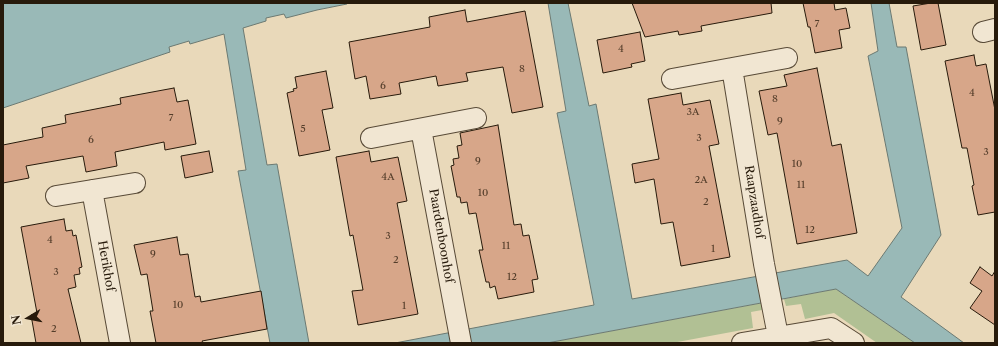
<!DOCTYPE html>
<html>
<head>
<meta charset="utf-8">
<style>
  body { margin:0 }
  #map { position:relative; width:998px; height:346px; overflow:hidden; background:#e9d9ba; font-family:"Libre Caslon Text",serif }
  canvas { display:block }
  .frame { position:absolute; inset:0; border:4px solid #271a0b; pointer-events:none }
  .north { position:absolute; left:8px; top:298px; width:40px; height:40px; -webkit-text-stroke:3px #f1e6d2; paint-order:stroke; rotate:260deg; font-size:11px; font-weight:700; line-height:16px; text-align:center; color:#271a0b }
  .north::after { content:''; display:block; margin:auto; width:14px; height:18px; background:#271a0b; clip-path:polygon(50% 0,100% 100%,50% 72%,0 100%) }
</style>
</head>
<body>
<div id="map">
<canvas width="998" height="346"></canvas>
<div class="frame"></div>
<div class="north">N</div>
</div>
<script>
const ctx = document.querySelector('canvas').getContext('2d');
ctx.lineJoin = 'round';
function paint(path, color) {
  ctx.fillStyle = color;
  ctx.fill(path, 'evenodd');
}
function poly(rows) {
  const path = new Path2D();
  for (const r of rows) {
    path.moveTo(r[0], r[1]);
    for (let i = 2; i < r.length; i += 2) path.lineTo(r[i], r[i + 1]);
  }
  return path;
}
function trace(path, color, width, dash) {
  ctx.strokeStyle = color;
  ctx.lineWidth = width;
  ctx.lineCap = dash ? 'butt' : 'round';
  ctx.setLineDash(dash || []);
  ctx.stroke(path);
}
function label(font, color, halo, rows, align = 'center') {
  ctx.font = font + ' "Libre Caslon Text",serif';
  ctx.lineWidth = 3.5;
  ctx.setLineDash([]);
  ctx.textBaseline = 'middle';
  ctx.strokeStyle = halo;
  ctx.fillStyle = color;
  for (const [text, x, y, turn = 0] of rows) {
    ctx.save();
    ctx.translate(x, y);
    ctx.rotate((+turn || 0) * Math.PI / 180);
    ctx.textAlign = isNaN(turn) ? turn : align;
    if (halo) ctx.strokeText(text, 0, 0);
    ctx.fillText(text, 0, 0);
    ctx.restore();
  }
}
paint(poly([
  [836,289,915,343,877,343,834,313,805,319,801,304,786,306,784,299],
  [762,303,762,310,751,312,753,328,672,343,547,343]
]), '#b1c094');
const water = poly([
  [3,3,347,3,347,4,317,10,286,18,284,14,266,18,266,21,243,28,267,165,277,164,309,343,270,343,238,171,246,170,224,34,190,44,189,41,169,47,170,52,3,108,3,3],
  [548,3,568,3,589,106,596,104,632,299,847,260,868,276,902,228,868,56,878,51,871,3,889,3,897,47,906,47,941,235,901,297,964,343,915,343,836,289,547,343,395,343,594,305,557,113,566,111,548,3]
]);
paint(water, '#99b9b7');
trace(water, '#6b7972', 1);
const building = poly([
  [632,3,771,3,772,13,701,26,702,31,679,35,678,31,645,37,632,3],
  [803,3,834,3,835,10,846,8,850,28,839,30,842,48,815,53,810,27,808,27,803,3],
  [931,3,938,3,946,45,921,50,913,6,931,3],
  [465,10,467,22,525,11,543,107,512,113,503,67,466,73,468,81,438,86,436,76,399,83,401,94,370,99,366,76,355,79,349,42,430,27,429,17,465,10],
  [640,32,645,61,631,64,632,67,603,73,597,40,640,32],
  [974,55,976,66,986,64,995,110,995,212,978,215,972,186,974,185,967,148,962,148,945,61,974,55],
  [817,68,832,146,841,144,857,233,797,244,777,133,768,135,759,91,787,86,784,75,817,68],
  [326,71,333,108,322,110,330,150,299,156,287,93,294,91,293,89,297,88,295,77,326,71],
  [174,88,177,102,188,100,196,144,165,150,164,142,115,152,117,166,86,172,83,156,26,166,29,178,3,183,3,145,43,137,42,128,66,123,65,115,121,104,120,98,174,88],
  [681,93,683,105,710,100,719,144,709,146,730,257,681,266,673,222,661,224,654,179,635,183,632,164,659,159,648,99,681,93],
  [498,125,514,225,521,224,523,236,529,235,538,279,532,280,534,292,498,299,495,286,490,288,489,282,486,282,479,250,483,250,476,213,469,214,467,202,461,203,460,197,457,197,451,166,454,165,453,159,459,158,457,146,462,145,460,133,498,125],
  [209,151,213,172,185,178,181,156,209,151],
  [369,151,371,162,398,157,407,201,397,203,418,314,358,325,352,291,363,290,353,235,350,236,336,157,369,151],
  [64,219,66,231,72,230,73,236,76,235,82,267,79,268,80,274,74,275,76,287,68,289,81,343,36,343,31,315,37,313,21,227,64,219],
  [177,237,180,255,188,254,195,297,200,296,201,302,261,291,267,329,202,341,203,343,156,343,150,311,153,311,147,274,141,275,134,245,177,237],
  [980,267,992,276,995,271,995,325,970,308,982,291,970,283,980,267]
]);
paint(building, '#d7a689');
trace(building, '#271a0b', 1);
const minor = poly([
  [983,32,995,29],
  [732,68,764,264,778,336],
  [672,79,787,58],
  [421,129,461,343],
  [371,138,476,118],
  [92,190,120,343],
  [56,196,135,183],
  [742,343,831,328,854,343]
]);
trace(minor, '#584a37', 22);
trace(minor, '#f1e6d2', 20);
label('10px', '#533d2a', null, [
  ["7",817,24],
  ["4",621,49],
  ["8",522,69],
  ["6",383,86],
  ["4",972,93],
  ["8",775,99],
  ["3A",693,112],
  ["7",171,118],
  ["9",780,121],
  ["5",303,129],
  ["3",699,138],
  ["6",91,140],
  ["3",986,152],
  ["9",478,161],
  ["10",797,164],
  ["4A",388,177],
  ["2A",701,180],
  ["11",801,185],
  ["10",483,193],
  ["2",706,202],
  ["12",810,230],
  ["3",388,236],
  ["4",50,240],
  ["11",506,246],
  ["1",713,249],
  ["9",153,254],
  ["2",396,260],
  ["3",56,272],
  ["12",512,277],
  ["10",178,305],
  ["1",404,306],
  ["2",54,329]
]);
label('12px', '#271a0b', '#f1e6d2', [
  ["Raapzaadhof",754,202,81],
  ["Paardenboonhof",441,236,80],
  ["Herikhof",106,266,80]
]);
</script>
</body>
</html>
